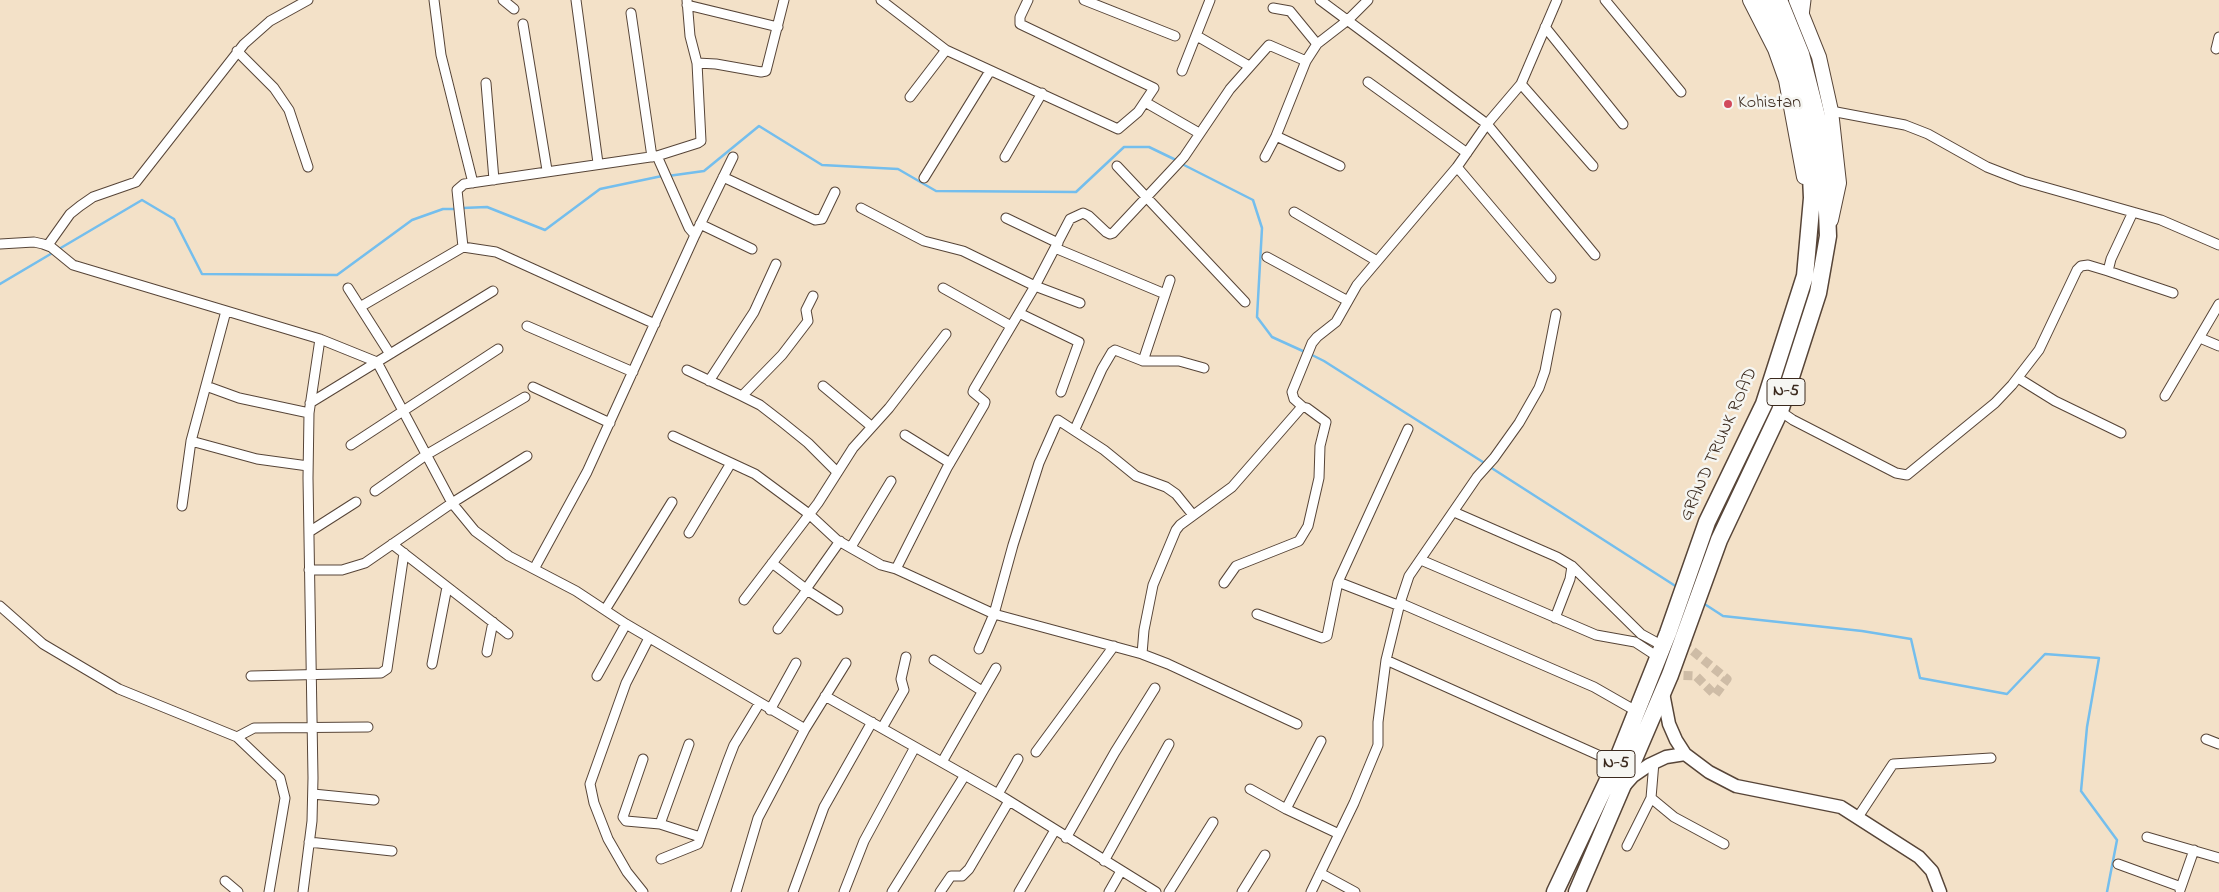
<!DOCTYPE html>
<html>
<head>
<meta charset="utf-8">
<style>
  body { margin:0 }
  canvas { display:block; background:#f3e1c8 }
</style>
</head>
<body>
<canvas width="2219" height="892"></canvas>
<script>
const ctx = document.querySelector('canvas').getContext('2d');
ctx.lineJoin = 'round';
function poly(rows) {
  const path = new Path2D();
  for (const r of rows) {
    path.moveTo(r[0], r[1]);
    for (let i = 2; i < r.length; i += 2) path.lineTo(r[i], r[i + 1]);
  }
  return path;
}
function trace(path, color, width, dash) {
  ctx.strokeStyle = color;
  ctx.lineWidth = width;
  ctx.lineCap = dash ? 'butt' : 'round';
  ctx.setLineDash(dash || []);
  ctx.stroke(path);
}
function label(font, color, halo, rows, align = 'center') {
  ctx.font = font + ' "Indie Flower",sans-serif';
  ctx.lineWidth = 5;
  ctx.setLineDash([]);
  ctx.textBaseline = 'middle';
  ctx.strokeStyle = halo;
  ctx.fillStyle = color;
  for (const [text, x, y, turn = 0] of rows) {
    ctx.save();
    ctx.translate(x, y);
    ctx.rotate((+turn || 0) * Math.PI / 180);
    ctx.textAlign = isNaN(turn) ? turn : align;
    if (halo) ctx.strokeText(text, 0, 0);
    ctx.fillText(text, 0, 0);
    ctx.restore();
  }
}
trace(poly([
  [1182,164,1253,200,1262,228,1257,317,1272,337,1305,352],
  [668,176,704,171,759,126,822,165,898,169,936,191,1076,192,1124,147,1149,147,1178,161],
  [462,208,487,207,545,230,600,189,662,176],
  [59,249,142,200,174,219,202,274,337,275,412,220,443,209,456,209],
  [0,284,54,252],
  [1310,354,1324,361,1486,464],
  [1490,467,1677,587],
  [1703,603,1723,616,1862,631,1911,639,1920,678,2007,694,2045,654,2099,658,2087,727,2081,791,2117,840,2107,892]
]), '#74beed', 2.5);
trace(poly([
  [1670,675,1696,676,1715,695,1727,679,1683,643]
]), '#cebca6', 9, [9, 4.5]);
const street = poly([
  [434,0,441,55,473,183],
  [503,0,514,9],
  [576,0,598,163],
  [881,0,946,50,1118,129,1138,112,1154,88,1020,24,1020,17,1028,0],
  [1084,0,1175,36],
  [1320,0,1487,124,1595,255],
  [1605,0,1681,92],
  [687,5,778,27],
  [1273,8,1290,11,1317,44],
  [631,13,652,157],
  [1804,16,1806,0],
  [523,24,547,170],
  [1545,27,1623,124],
  [1197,36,1249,66],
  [2216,49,2219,37],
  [237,51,274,88,289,110,308,167],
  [697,63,716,64,761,72,766,71,784,0],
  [1182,71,1210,0],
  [1368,82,1467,153],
  [486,83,494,180],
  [1521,84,1593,166],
  [910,97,946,50],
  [1145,102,1199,133],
  [1831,111,1905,125,1928,134,1987,167,2023,181,2161,220,2219,245],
  [1276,136,1340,166],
  [657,156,689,228,695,235],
  [1005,157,1042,93],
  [1265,157,1276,136,1306,61,1317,44,1348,20,1368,0],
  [1117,166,1245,302],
  [723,177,815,220,822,219,835,192],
  [924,178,990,71],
  [861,208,924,241,963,251,1035,286,1080,303],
  [1294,212,1377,261],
  [1006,218,1058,243],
  [700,224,752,249],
  [0,244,34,242,43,244,51,247,73,265,320,339,377,362,452,503,475,531,509,556,576,591,626,624,805,729],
  [48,245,70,214,80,206,93,197,136,182,244,44,270,21,308,0],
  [463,247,457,190,464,184,657,156,698,143,701,141,697,63,690,36,687,0],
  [1055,248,1165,294],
  [1267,257,1348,301],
  [2108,271,2173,293],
  [1551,278,1457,167,1487,124,1521,84,1557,0],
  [348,288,390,354],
  [943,288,1011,326],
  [813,296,806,310,808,321,782,355,742,396,760,405,782,422,808,443,837,472],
  [360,307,463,247,496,252,655,324],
  [1019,313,1079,342,1061,392],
  [527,326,633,372],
  [2200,338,2219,346],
  [1143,361,1170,280],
  [687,370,742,396],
  [2018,378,2055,401,2121,433],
  [709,381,754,312,776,264],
  [206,386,239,398,309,413],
  [823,386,871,426],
  [533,387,610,423],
  [2165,396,2219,304],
  [310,403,493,291],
  [1303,407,1294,399,1292,392,1312,343,1317,337,1336,322,1357,285,1457,167],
  [1780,411,1793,420,1896,473,1907,475,1995,403,2012,385,2039,350,2077,270,2081,266,2088,265,2108,271,2111,259,2133,212],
  [1075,429,1102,369,1112,352,1115,350,1143,361,1179,361,1204,368],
  [905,435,950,463],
  [673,436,755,474,809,514,837,540,881,565,896,569,994,614,1142,654,1168,664,1297,724],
  [191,441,257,459,308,466],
  [351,445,498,349],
  [375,491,426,455,525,397],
  [182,506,191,441,226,311],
  [1454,512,1557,557,1572,566,1641,634,1663,646],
  [309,532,356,502],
  [689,533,731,463],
  [392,544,508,634],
  [851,547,891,481],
  [1421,560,1596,635,1635,642,1658,657],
  [772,563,810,592,838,610],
  [534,569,587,472,695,235,733,157],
  [896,569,947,468,984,405,985,402,973,392,974,389,1035,286,1070,219,1083,213,1089,216,1106,232,1110,234,1113,233,1184,157,1230,89,1269,45,1306,61],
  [309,570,342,570,365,563,452,503,527,456],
  [1338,582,1400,606],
  [806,589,840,541],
  [744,600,818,503,853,448,889,408,946,334],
  [1400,603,1594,687,1636,711],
  [0,606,43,644,119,689,237,737,280,778,285,798,269,892],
  [605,610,672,502],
  [1257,614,1322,638,1327,636,1338,582,1408,429],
  [1555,618,1570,579,1572,566],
  [778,629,807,590],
  [979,649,994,614,1013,545,1039,463,1058,420,1104,450,1136,476,1166,487,1176,494,1193,515],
  [487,652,493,622],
  [1142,654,1144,630,1153,585,1176,530,1180,525,1232,487,1300,409,1303,407,1307,408,1326,422,1320,446,1319,478,1308,526,1299,541,1236,566,1224,583],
  [934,660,982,691],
  [1386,660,1616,763],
  [432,664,447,587],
  [251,676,381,673,387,669,404,553],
  [597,676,626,624],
  [825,696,998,794,1156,892],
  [770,710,796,663],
  [882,728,904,690,901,679,906,657],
  [237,737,254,728,368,727],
  [2206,739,2219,744],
  [1036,752,1114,646],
  [643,759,623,817,626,821,660,824,700,837],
  [942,762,996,668],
  [1654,762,1651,798,1674,817,1724,844],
  [1250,789,1286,809,1339,834],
  [313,794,374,800],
  [998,794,1018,759],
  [1286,809,1321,741],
  [1858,817,1893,764,1991,758],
  [660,824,689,744],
  [2147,837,2219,858],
  [1066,838,1115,752,1155,688],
  [309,842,392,851],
  [1627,846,1651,798],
  [661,859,698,844,727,763,734,745,759,704],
  [1104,861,1169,744],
  [2118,864,2181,887],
  [1320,873,1355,892],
  [225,881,238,892],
  [2180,890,2194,850],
  [303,892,312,821,313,778,308,478,309,413,320,339],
  [643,892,627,872,608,839,594,803,590,784,626,683,649,638],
  [736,892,758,818,805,729,846,663],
  [793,892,824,807,872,722],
  [844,892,864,841,915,747],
  [892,892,965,775],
  [940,892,951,876,962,876,969,869,1009,801],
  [1019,892,1055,830],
  [1109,892,1121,871],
  [1169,892,1213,822],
  [1242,892,1265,855],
  [1311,892,1354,803,1378,745,1378,722,1386,660,1400,603,1409,576,1477,477,1494,458,1519,423,1539,388,1545,371,1556,314]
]);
const secondary = poly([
  [1663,693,1669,724,1676,740,1685,754,1709,772,1736,786,1841,807,1919,857,1932,871,1940,892],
  [1625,785,1633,776,1649,765,1666,757,1685,754]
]);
const primary = poly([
  [1750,0,1775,49,1786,80,1804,177],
  [1796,0,1819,57,1831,111,1839,183,1831,220]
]);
const highway = poly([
  [1555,892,1616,763,1668,633,1707,522,1764,404,1805,276,1812,198,1810,154,1791,62,1765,0],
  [1577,892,1670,675,1719,540,1780,411,1818,293,1828,236,1825,163,1822,136,1801,54,1779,0]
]);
trace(street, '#574538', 11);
trace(secondary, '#574538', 15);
trace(primary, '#574538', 16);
trace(highway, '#574538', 19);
trace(street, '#fff', 9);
trace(secondary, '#fff', 12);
trace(primary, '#fff', 14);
trace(highway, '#fff', 16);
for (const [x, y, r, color] of [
  [1728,104,5,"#d1495b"]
]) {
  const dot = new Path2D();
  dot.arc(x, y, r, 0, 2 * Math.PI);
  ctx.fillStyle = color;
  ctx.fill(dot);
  trace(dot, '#f6f6f2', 2);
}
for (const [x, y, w] of [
  [1786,392,38],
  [1616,764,38]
]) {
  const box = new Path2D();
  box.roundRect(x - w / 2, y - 13.5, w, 27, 4);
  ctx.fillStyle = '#f6f6f2';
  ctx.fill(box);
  trace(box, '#3b2a1e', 1);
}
label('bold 16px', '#3b2a1e', null, [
  ["N-5",1786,392],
  ["N-5",1616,764]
]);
label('18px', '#3b2a1e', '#f6f6f2', [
  ["Kohistan",1738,104]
], 'left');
label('18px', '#3b2a1e', '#f6f6f2', [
  ["GRAND TRUNK ROAD",1720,445,-66]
]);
</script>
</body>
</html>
